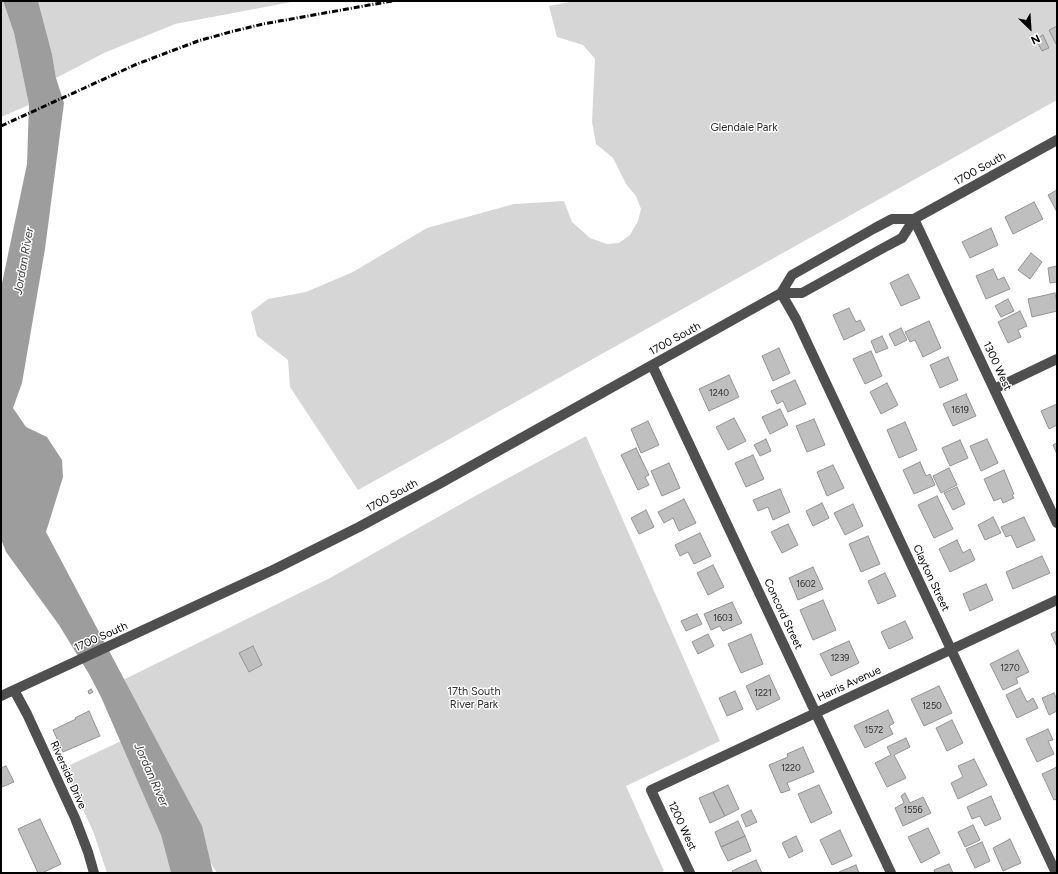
<!DOCTYPE html>
<html>
<head>
<meta charset="utf-8">
<style>
  body { margin:0 }
  #map { position:relative; width:1058px; height:874px; overflow:hidden; background:#fff; font-family:Figtree,sans-serif }
  canvas { display:block }
  .frame { position:absolute; inset:0; border:2px solid #000; pointer-events:none }
  .north { position:absolute; left:1010px; top:8px; width:40px; height:40px; -webkit-text-stroke:3px #fff; paint-order:stroke; rotate:155deg; font-size:11px; font-weight:700; line-height:16px; text-align:center; color:#000 }
  .north::after { content:''; display:block; margin:auto; width:14px; height:18px; background:#000; clip-path:polygon(50% 0,100% 100%,50% 72%,0 100%) }
</style>
</head>
<body>
<div id="map">
<canvas width="1058" height="874"></canvas>
<div class="frame"></div>
<div class="north">N</div>
</div>
<script>
const ctx = document.querySelector('canvas').getContext('2d');
ctx.lineJoin = 'round';
function paint(path, color) {
  ctx.fillStyle = color;
  ctx.fill(path, 'evenodd');
}
function poly(rows) {
  const path = new Path2D();
  for (const r of rows) {
    path.moveTo(r[0], r[1]);
    for (let i = 2; i < r.length; i += 2) path.lineTo(r[i], r[i + 1]);
  }
  return path;
}
function trace(path, color, width, dash) {
  ctx.strokeStyle = color;
  ctx.lineWidth = width;
  ctx.lineCap = dash ? 'butt' : 'round';
  ctx.setLineDash(dash || []);
  ctx.stroke(path);
}
function label(font, color, halo, rows, align = 'center') {
  ctx.font = font + ' Figtree,sans-serif';
  ctx.lineWidth = 3;
  ctx.setLineDash([]);
  ctx.textBaseline = 'middle';
  ctx.strokeStyle = halo;
  ctx.fillStyle = color;
  for (const [text, x, y, turn = 0] of rows) {
    ctx.save();
    ctx.translate(x, y);
    ctx.rotate((+turn || 0) * Math.PI / 180);
    ctx.textAlign = isNaN(turn) ? turn : align;
    if (halo) ctx.strokeText(text, 0, 0);
    ctx.fillText(text, 0, 0);
    ctx.restore();
  }
}
paint(poly([
  [1,1,3,1,14,33,29,105,1,117],
  [38,1,297,1,175,24,104,53,56,78,52,54],
  [574,1,1057,1,1057,100,358,490,290,387,288,360,257,336,251,312,268,299,306,292,353,272,427,228,514,204,564,201,572,222,590,238,607,244,619,243,630,235,638,221,641,209,636,196,626,184,613,158,596,144,592,122,595,59,583,45,557,37,549,6],
  [586,436,720,741,626,786,664,871,659,873,217,873,199,844,123,680,330,578,477,495],
  [121,741,161,835,171,873,107,873,93,831,70,782,70,765]
]), '#d6d6d6');
paint(poly([
  [3,1,38,1,52,54,56,78,64,103,45,249,22,383,13,408,26,427,47,437,62,460,63,477,46,532,202,826,213,873,171,873,161,835,101,697,89,674,59,625,6,552,1,539,1,288,27,164,29,105,14,33]
]), '#9d9d9d');
const building = poly([
  [1057,26,1057,44,1056,44,1049,30,1057,26],
  [1043,35,1049,48,1042,51,1036,39,1043,35],
  [1057,190,1057,212,1048,195,1057,190],
  [1034,202,1043,219,1013,234,1005,217,1034,202],
  [991,228,998,245,970,258,962,242,991,228],
  [1031,253,1042,262,1030,279,1018,270,1031,253],
  [1057,266,1057,282,1050,283,1048,268,1057,266],
  [993,269,998,280,1004,277,1010,289,986,299,976,276,993,269],
  [908,274,920,298,901,306,890,283,908,274],
  [1055,293,1057,303,1057,311,1032,317,1028,299,1055,293],
  [1008,299,1014,311,1001,317,995,306,1008,299],
  [849,308,856,322,860,320,865,330,844,340,833,315,849,308],
  [1020,311,1027,326,1018,330,1021,337,1008,343,998,322,1020,311],
  [929,321,941,348,923,357,915,340,910,342,905,332,929,321],
  [901,328,907,340,895,346,889,334,901,328],
  [882,336,888,348,876,353,871,341,882,336],
  [779,348,790,373,773,381,762,356,779,348],
  [871,351,882,376,865,384,853,359,871,351],
  [948,357,958,380,940,388,930,365,948,357],
  [729,375,739,397,709,411,699,389,729,375],
  [795,380,806,404,788,412,783,401,777,404,771,391,795,380],
  [887,383,898,405,881,414,870,392,887,383],
  [966,394,976,416,953,426,943,404,966,394],
  [1057,404,1057,425,1049,429,1041,411,1057,404],
  [780,409,788,425,770,434,762,417,780,409],
  [734,418,746,441,728,450,716,427,734,418],
  [814,419,825,445,807,452,796,426,814,419],
  [648,421,659,445,641,453,631,429,648,421],
  [905,422,917,450,899,458,887,430,905,422],
  [766,439,771,451,760,456,754,445,766,439],
  [987,439,998,463,981,471,970,446,987,439],
  [960,440,968,458,950,466,942,448,960,440],
  [1057,443,1057,454,1053,445,1057,443],
  [636,448,649,475,645,477,649,485,638,490,621,455,636,448],
  [753,455,764,479,746,487,735,463,753,455],
  [920,462,926,476,930,474,935,485,914,494,903,470,920,462],
  [669,463,680,488,662,496,651,471,669,463],
  [833,465,844,488,827,496,817,472,833,465],
  [949,468,957,485,941,493,933,476,949,468],
  [1004,470,1014,494,1012,495,1014,498,1003,503,1001,498,994,501,984,479,1004,470],
  [957,487,965,504,953,510,944,493,957,487],
  [780,489,790,512,773,520,768,507,758,511,753,500,780,489],
  [937,496,953,529,934,538,918,505,937,496],
  [684,499,696,523,679,531,673,518,664,523,658,512,684,499],
  [822,503,829,518,813,526,806,511,822,503],
  [853,504,863,526,845,535,834,513,853,504],
  [646,510,654,527,639,534,631,518,646,510],
  [993,517,1001,533,985,540,978,525,993,517],
  [1024,517,1035,540,1017,548,1011,535,1006,537,1001,527,1024,517],
  [788,524,798,545,782,553,771,532,788,524],
  [700,533,711,556,694,564,688,552,680,556,675,545,700,533],
  [868,536,880,564,861,572,849,544,868,536],
  [957,540,963,553,970,549,975,560,950,572,939,549,957,540],
  [1042,556,1050,573,1013,589,1006,572,1042,556],
  [713,565,724,587,708,595,697,573,713,565],
  [813,567,823,589,798,600,789,578,813,567],
  [885,573,896,596,878,604,868,581,885,573],
  [986,584,993,600,970,611,963,594,986,584],
  [823,600,836,630,813,640,800,610,823,600],
  [732,602,742,623,723,631,720,626,711,630,704,614,732,602],
  [697,614,702,624,686,631,681,621,697,614],
  [905,621,913,638,889,649,881,632,905,621],
  [1057,631,1057,647,1051,634,1057,631],
  [708,634,714,646,698,654,692,642,708,634],
  [751,634,763,664,741,673,728,644,751,634],
  [849,641,859,663,831,676,820,654,849,641],
  [253,646,262,665,249,672,239,653,253,646],
  [1018,650,1029,672,1016,678,1018,683,1003,690,990,664,1018,650],
  [769,675,780,699,757,710,746,686,769,675],
  [939,686,952,713,924,726,911,699,939,686],
  [1020,688,1027,702,1033,698,1038,708,1017,718,1006,695,1020,688],
  [91,689,93,692,89,694,88,691,91,689],
  [735,691,743,709,727,716,719,698,735,691],
  [1054,693,1057,699,1057,711,1049,715,1042,698,1054,693],
  [888,710,894,723,889,726,893,734,865,748,854,726,888,710],
  [89,711,100,736,63,752,53,730,76,719,75,718,89,711],
  [952,720,963,743,947,751,936,728,952,720],
  [1048,729,1053,740,1048,741,1054,754,1037,762,1026,739,1048,729],
  [906,738,910,747,894,755,906,778,887,787,875,763,891,755,887,747,906,738],
  [803,747,814,772,787,783,790,790,781,793,769,765,788,757,787,754,803,747],
  [974,759,987,785,958,799,951,783,963,777,958,766,974,759],
  [6,766,14,782,2,787,1,785,1,768,6,766],
  [1057,767,1057,799,1054,800,1042,774,1057,767],
  [728,785,739,809,725,816,713,792,728,785],
  [819,785,832,813,811,823,798,794,819,785],
  [713,792,725,816,710,823,699,798,713,792],
  [905,793,910,803,923,797,931,813,903,826,895,808,904,803,901,796,905,793],
  [991,796,1001,819,985,826,980,816,972,819,967,807,991,796],
  [751,810,757,822,746,827,741,815,751,810],
  [40,819,61,864,42,873,38,873,18,829,40,819],
  [738,821,745,836,721,847,715,832,738,821],
  [973,825,980,840,965,847,958,832,973,825],
  [928,828,940,853,921,863,908,837,928,828],
  [840,830,852,856,832,865,820,840,840,830],
  [745,836,751,851,728,861,721,847,745,836],
  [796,836,803,851,789,858,782,843,796,836],
  [1010,839,1021,863,1003,871,993,848,1010,839],
  [982,842,990,861,975,868,966,849,982,842],
  [756,860,762,873,733,873,732,871,756,860],
  [949,864,953,873,935,873,934,870,949,864],
  [856,865,859,873,840,873,839,872,856,865]
]);
paint(building, '#bfbfbf');
trace(building, '#939393', 1);
trace(poly([
  [914,219,1057,523],
  [781,293,796,319,1056,873],
  [781,293,792,275,875,228,892,219,914,219],
  [652,365,891,873],
  [994,389,1057,359],
  [14,690,27,714,75,818,88,852,94,873],
  [1,696,275,569,359,527,439,484,781,293,802,293,885,247,902,238,914,219,1057,140],
  [690,873,651,790,1057,600]
]), '#4f4f4f', 10);
trace(poly([
  [1,126,137,64,198,41,230,32,263,24,392,1]
]), '#000', 3, [6, 2, 1, 2]);
label('9px', '#303030', null, [
  ["1240",719,393],
  ["1619",960,410],
  ["1602",806,584],
  ["1603",723,618],
  ["1239",840,658],
  ["1270",1010,668],
  ["1221",763,693],
  ["1250",932,706],
  ["1572",874,730],
  ["1220",791,768],
  ["1556",913,810]
]);
label('11px', '#2d2d2d', '#fff', [
  ["Glendale Park",744,128],
  ["17th South",474,692],
  ["River Park",474,705]
]);
label('11px', '#000', '#fff', [
  ["1700 South",980,169,-29],
  ["1700 South",675,339,-29],
  ["1300 West",997,366,65],
  ["1700 South",392,496,-29],
  ["Clayton Street",931,578,65],
  ["Concord Street",783,614,65],
  ["1700 South",101,637,-24],
  ["Harris Avenue",849,684,-25],
  ["Riverside Drive",68,775,66],
  ["1200 West",682,826,65]
]);
label('italic 12px', '#3e3e3e', '#fff', [
  ["Jordan River",24,261,-80],
  ["Jordan River",151,775,66]
]);
</script>
</body>
</html>
